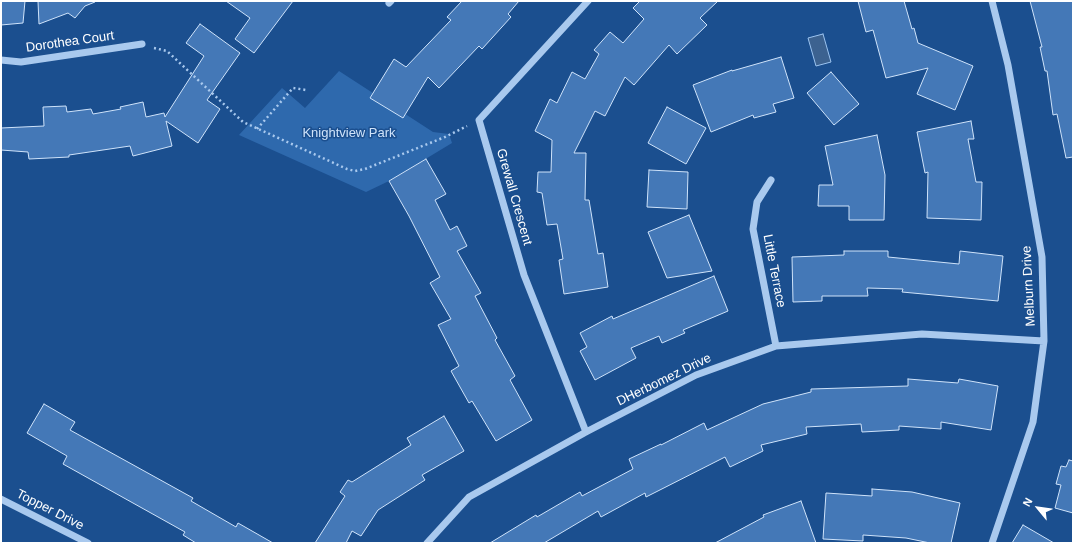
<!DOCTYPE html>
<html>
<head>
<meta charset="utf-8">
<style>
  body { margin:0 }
  #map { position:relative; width:1074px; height:544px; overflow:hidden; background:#1b4f8f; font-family:Helvetica,sans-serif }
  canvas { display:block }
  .frame { position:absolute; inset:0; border:2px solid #fff; pointer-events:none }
  .north { position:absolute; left:1018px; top:488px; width:40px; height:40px; -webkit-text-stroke:3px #1b4f8f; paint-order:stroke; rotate:299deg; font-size:11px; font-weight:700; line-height:16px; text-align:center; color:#fff }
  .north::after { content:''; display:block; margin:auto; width:14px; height:18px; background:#fff; clip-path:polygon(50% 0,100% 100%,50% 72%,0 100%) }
</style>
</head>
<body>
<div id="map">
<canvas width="1074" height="544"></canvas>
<div class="frame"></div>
<div class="north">N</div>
</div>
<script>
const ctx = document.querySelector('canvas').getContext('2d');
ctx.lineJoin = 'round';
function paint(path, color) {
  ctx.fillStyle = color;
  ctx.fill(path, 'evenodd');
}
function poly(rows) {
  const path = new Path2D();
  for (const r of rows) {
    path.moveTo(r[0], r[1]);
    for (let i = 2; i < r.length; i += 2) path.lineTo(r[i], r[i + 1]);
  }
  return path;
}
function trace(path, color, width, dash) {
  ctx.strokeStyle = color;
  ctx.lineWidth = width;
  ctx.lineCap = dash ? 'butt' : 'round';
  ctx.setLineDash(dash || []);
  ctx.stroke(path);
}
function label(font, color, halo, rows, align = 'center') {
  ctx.font = font + ' Helvetica,sans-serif';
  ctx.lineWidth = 3;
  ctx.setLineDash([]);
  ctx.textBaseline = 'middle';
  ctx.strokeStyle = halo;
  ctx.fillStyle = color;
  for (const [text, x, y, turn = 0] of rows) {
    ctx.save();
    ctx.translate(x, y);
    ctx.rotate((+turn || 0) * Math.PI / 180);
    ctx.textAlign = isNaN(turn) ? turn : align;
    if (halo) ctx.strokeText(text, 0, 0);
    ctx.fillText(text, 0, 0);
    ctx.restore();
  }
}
paint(poly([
  [339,71,433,132,449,134,452,143,389,181,366,192,239,135,282,88,305,108]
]), '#2e69ad');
const water = poly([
  [823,34,831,62,816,66,808,38,823,34]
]);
paint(water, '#3c6290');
trace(water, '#9cc4f0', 1);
const building = poly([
  [1,1,25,1,23,23,1,25,1,1],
  [38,1,95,1,95,2,85,6,75,18,68,13,39,24,38,1],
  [226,1,293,1,254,53,235,39,250,18,226,1],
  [462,1,519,1,508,14,511,17,482,49,479,46,439,88,428,77,403,118,370,98,394,59,406,67,451,20,447,17,462,1],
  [640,1,718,1,700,18,707,25,677,54,669,45,634,85,625,77,605,116,595,111,574,153,586,153,585,200,589,200,598,254,603,253,608,287,564,294,559,260,563,259,557,224,547,225,542,193,537,192,538,172,551,172,552,140,535,131,550,99,557,103,572,72,585,79,599,54,594,50,610,32,623,43,644,19,633,8,640,1],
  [858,1,904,1,912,29,914,28,918,43,973,66,955,110,917,94,928,68,886,78,873,30,866,32,858,1],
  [1030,1,1073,1,1073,157,1066,158,1057,114,1053,115,1047,71,1045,71,1040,47,1042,47,1030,1],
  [200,24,240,53,207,100,220,109,198,143,166,121,172,146,133,156,130,146,69,155,69,157,29,159,28,152,1,150,1,128,44,126,43,107,66,106,67,112,91,109,93,114,121,109,120,107,143,102,146,117,164,113,165,117,204,56,186,43,200,24],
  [781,57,794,98,773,104,776,112,754,118,753,115,711,132,693,85,732,70,732,71,781,57],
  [831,72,859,104,834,125,807,93,831,72],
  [667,107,706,128,686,164,648,143,667,107],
  [971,121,974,139,968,139,976,182,982,182,981,220,927,218,928,172,925,173,917,132,971,121],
  [877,135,885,175,884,220,849,220,849,206,818,206,819,185,833,185,825,146,877,135],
  [426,159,446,194,435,200,450,230,457,226,467,246,457,251,481,293,475,296,497,338,495,340,515,376,510,380,532,420,496,441,472,401,469,403,451,371,459,366,438,325,451,319,430,283,440,277,409,216,389,181,426,159],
  [649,170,688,172,687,209,647,207,649,170],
  [689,215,712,271,667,278,648,232,689,215],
  [844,251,888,251,888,257,959,264,960,251,1003,256,998,301,902,292,903,289,867,288,868,296,822,296,822,301,793,302,792,257,844,255,844,251],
  [714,276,728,311,683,330,685,333,662,343,659,336,631,348,636,358,595,380,580,351,587,347,580,333,612,316,613,319,714,276],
  [908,379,958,383,959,379,998,386,991,430,941,422,941,429,899,426,899,430,862,432,861,424,806,427,807,434,761,445,763,451,730,467,725,457,646,497,645,493,601,517,598,511,544,543,490,543,536,515,537,517,580,492,582,496,633,469,629,459,661,444,661,445,704,423,707,430,763,404,811,392,811,389,908,386,908,379],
  [44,404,75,422,70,430,193,498,191,501,236,527,238,523,273,543,196,543,183,535,185,532,63,464,67,456,27,433,44,404],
  [444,416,464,451,422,475,425,480,378,510,361,536,352,531,346,543,315,543,345,496,340,492,348,480,352,482,411,445,407,438,444,416],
  [1069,460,1073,461,1073,513,1055,508,1061,485,1056,484,1061,466,1066,467,1069,460],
  [872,489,912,492,960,503,951,543,930,543,906,538,863,535,863,541,823,539,826,493,872,496,872,489],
  [801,501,816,543,715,543,764,517,763,515,801,501],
  [1023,525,1054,543,1012,543,1023,525]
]);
paint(building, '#4478b7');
trace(building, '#cfe3fa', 1);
trace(poly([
  [154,48,167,51,243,122,347,169,355,171,365,169,445,137,467,126],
  [257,129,293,88,306,90]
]), '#a9c9ee', 2.5, [2, 3]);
trace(poly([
  [389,3,391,1],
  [1,60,21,62,142,44],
  [771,180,757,202,753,229,776,346],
  [586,432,524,275,479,120,588,1],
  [1,499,88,543],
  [427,543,469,497,586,432,696,375,776,346,922,334,1044,341],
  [992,543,1033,422,1044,341,1042,257,1008,65,992,1]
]), '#a9c9ee', 7);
label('13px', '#fff', '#1b4f8f', [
  ["Dorothea Court",70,42,-8],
  ["Grewall Crescent",514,197,74],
  ["Little Terrace",774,271,79],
  ["Melburn Drive",1029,286,-93],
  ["DHerbomez Drive",664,380,-26],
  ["Topper Drive",50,510,27]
]);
label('13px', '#cfe3fa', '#1b4f8f', [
  ["Knightview Park",349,133]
]);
</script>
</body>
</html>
